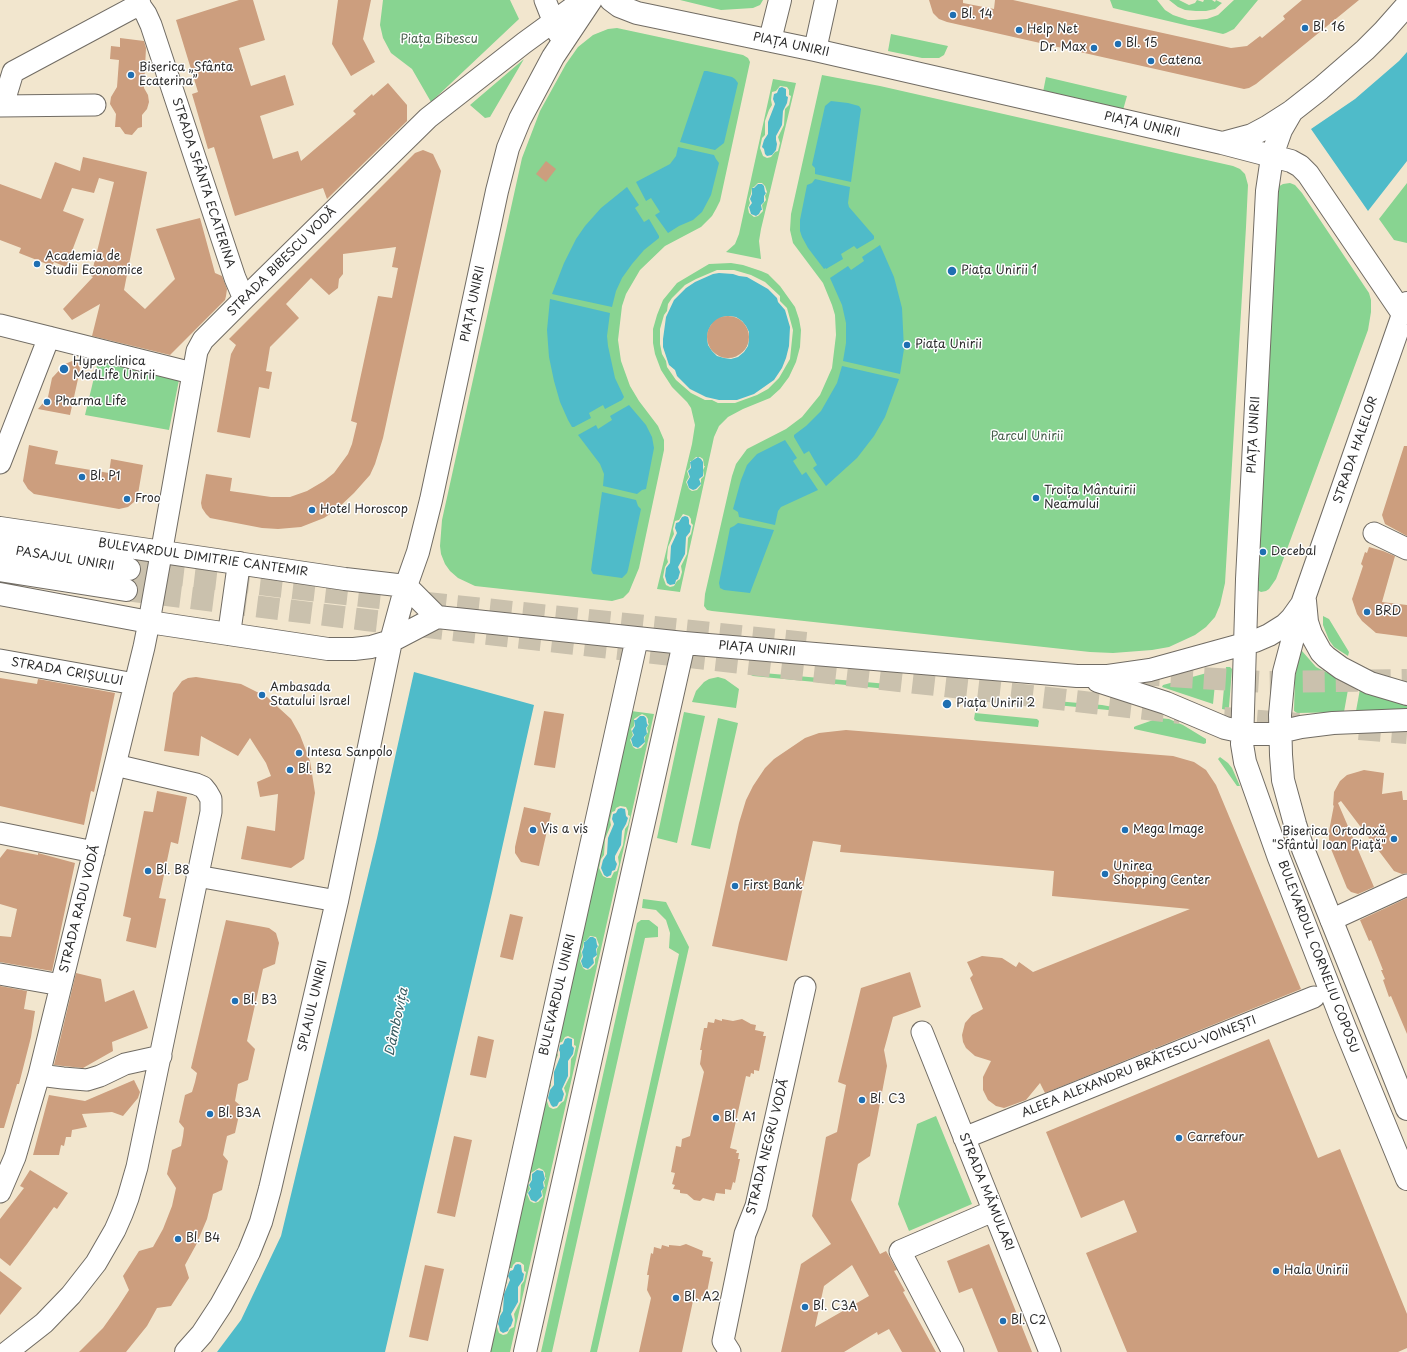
<!DOCTYPE html>
<html>
<head>
<meta charset="utf-8">
<style>
  body { margin:0 }
  canvas { display:block; background:#f2e6ce }
</style>
</head>
<body>
<canvas width="1407" height="1352"></canvas>
<script>
const ctx = document.querySelector('canvas').getContext('2d');
ctx.lineJoin = 'round';
function paint(path, color) {
  ctx.fillStyle = color;
  ctx.fill(path, 'evenodd');
}
function poly(rows) {
  const path = new Path2D();
  for (const r of rows) {
    if (r.length === 3) {
      path.moveTo(r[0] + r[2], r[1]);
      path.arc(r[0], r[1], r[2], 0, 2 * Math.PI);
      continue;
    }
    path.moveTo(r[0], r[1]);
    for (let i = 2; i < r.length; i += 2) path.lineTo(r[i], r[i + 1]);
  }
  return path;
}
function trace(path, color, width, dash) {
  ctx.strokeStyle = color;
  ctx.lineWidth = width;
  ctx.lineCap = dash ? 'butt' : 'round';
  ctx.setLineDash(dash || []);
  ctx.stroke(path);
}
function label(font, color, halo, rows, align = 'center') {
  ctx.font = font + ' "Playpen Sans",sans-serif';
  ctx.lineWidth = 3;
  ctx.setLineDash([]);
  ctx.textBaseline = 'middle';
  ctx.strokeStyle = halo;
  ctx.fillStyle = color;
  for (const [text, x, y, turn = 0] of rows) {
    ctx.save();
    ctx.translate(x, y);
    ctx.rotate((+turn || 0) * Math.PI / 180);
    ctx.textAlign = isNaN(turn) ? turn : align;
    if (halo) ctx.strokeText(text, 0, 0);
    ctx.fillText(text, 0, 0);
    ctx.restore();
  }
}
paint(poly([
  [383,0,510,0,519,19,431,102,412,69,391,53,383,38,380,25],
  [680,0,763,0,760,5,753,8,721,10],
  [1110,0,1157,0,1165,10,1173,15,1188,20,1194,20,1207,19,1218,15,1234,0,1258,0,1234,29,1226,33,1223,34,1113,8],
  [1169,0,1179,0,1189,5,1195,3,1197,0,1203,2,1204,0,1212,0,1215,2,1216,0,1222,3,1215,9,1206,11,1196,11,1185,10,1178,7],
  [617,28,743,55,748,58,750,62,720,201,716,209,712,216,701,227,665,246,640,270,626,294,622,306,618,340,621,361,630,386,639,401,658,426,664,440,664,450,639,568,629,592,623,598,612,601,475,586,458,578,450,571,445,564,441,554,440,546,442,520,522,158,540,111,566,64,578,47,593,35,608,29],
  [891,34,948,46,944,55,939,58,922,58,888,51],
  [524,59,490,117,485,118,470,105],
  [822,75,880,86,1233,166,1240,169,1245,174,1248,185,1246,227,1225,583,1220,605,1215,617,1206,627,1195,635,1169,647,1152,650,1113,653,1090,652,712,611,707,610,704,606,705,594,732,476,736,464,747,449,786,429,802,417,820,395,832,368,836,335,835,315,832,305,823,283,793,243,790,230,791,214],
  [1046,77,1127,96,1123,110,1043,92],
  [773,79,796,83,761,229,759,241,761,259,726,252,735,244,739,234],
  [780,86,787,87,789,90,789,95,791,96,789,105,785,109,784,125,778,137,780,143,778,151,775,152,771,157,767,158,763,156,760,148,762,138,765,135,765,121,769,110,772,105,771,100,772,92,776,91],
  [758,183,762,183,765,186,767,192,765,196,766,200,762,205,763,211,758,216,754,217,749,213,748,208,750,203,749,199,751,194,752,188,754,187],
  [1290,183,1295,185,1302,193,1369,293,1371,300,1371,312,1368,330,1276,579,1269,589,1266,591,1261,592,1255,589,1276,188,1283,184],
  [1407,183,1407,243,1394,240,1379,219],
  [731,263,743,265,761,271,768,274,780,286,795,307,799,319,801,330,800,347,796,362,789,377,780,389,770,398,743,409,728,417,719,426,714,437,680,592,657,589,692,444,695,425,691,408,687,402,672,387,661,370,655,354,653,343,653,329,657,315,663,300,677,283,709,264],
  [717,270,734,270,751,275,765,282,780,296,780,301,787,308,793,330,790,359,779,378,768,389,757,395,735,403,718,403,712,400,705,400,691,393,676,380,667,367,666,361,662,354,660,344,660,329,664,315,667,311,668,304,672,298,685,285,696,279],
  [696,457,700,457,703,459,704,466,705,466,703,470,704,476,701,479,701,485,697,490,692,491,689,489,686,482,689,477,687,471,690,468,690,461,692,461],
  [683,514,689,516,691,519,691,523,693,525,691,534,688,538,687,554,681,566,682,572,680,579,677,581,674,586,670,587,666,585,663,577,665,567,668,562,667,558,668,547,674,534,673,529,675,521,679,520],
  [98,361,179,380,169,430,85,415],
  [1323,616,1329,619,1349,652,1348,656,1334,647,1329,640,1323,625],
  [1300,651,1302,651,1316,667,1349,684,1344,712,1297,713,1294,711,1295,678],
  [1226,667,1230,667,1232,669,1229,707,1227,710,1222,709],
  [1214,671,1216,674,1213,704,1162,687,1163,685],
  [752,672,899,685,898,690,753,676,751,675],
  [718,677,725,679,739,689,736,708,692,702,696,691,704,682,709,679],
  [1360,689,1407,703,1407,709,1358,712,1356,711],
  [1056,701,1102,705,1129,710,1129,712,1056,705],
  [631,711,654,714,510,1352,489,1352],
  [642,714,646,716,648,719,648,723,649,724,647,728,648,732,645,737,645,743,641,748,636,749,633,747,630,740,633,735,631,729,634,726,634,719],
  [620,806,626,807,628,811,628,815,630,816,628,825,625,829,623,845,618,857,619,864,617,871,614,872,611,878,607,878,603,876,599,868,601,859,604,855,605,839,611,825,610,820,612,812,615,811,616,808],
  [590,936,596,937,599,945,597,949,597,956,595,959,595,964,590,969,586,970,583,968,580,961,582,956,581,951,583,947,584,941,586,941],
  [568,1036,574,1039,574,1045,576,1046,574,1055,571,1059,570,1076,564,1088,566,1094,564,1101,561,1103,557,1108,553,1109,549,1107,546,1098,548,1089,551,1086,550,1079,553,1065,558,1055,556,1051,558,1043,562,1042,565,1037],
  [539,1168,543,1170,545,1173,545,1177,546,1178,544,1182,545,1186,542,1191,543,1197,538,1202,534,1203,530,1201,527,1194,530,1189,528,1183,531,1180,531,1173],
  [516,1262,520,1262,524,1265,524,1271,526,1272,524,1281,521,1285,520,1302,514,1314,515,1320,514,1327,510,1329,507,1334,503,1335,499,1333,496,1324,498,1315,501,1312,500,1303,504,1286,507,1283,506,1277,508,1268,512,1268,513,1265],
  [684,712,705,716,677,843,657,838],
  [975,713,1037,719,1039,721,1038,727,976,721,974,719],
  [718,718,738,723,710,849,691,845],
  [1159,718,1169,719,1183,725,1206,739,1206,743,1204,744,1134,729,1134,727,1136,726],
  [1220,757,1228,763,1232,768,1240,786,1237,786,1218,759],
  [643,899,666,902,689,947,597,1352,590,1352,679,954,669,948,670,933,666,920,656,910,642,908],
  [641,920,649,920,658,927,658,937,645,938,552,1352,541,1352,637,923],
  [936,1116,972,1204,909,1231,898,1204,917,1124]
]), '#88d491');
paint(poly([
  [1407,52,1407,161,1368,211,1311,129,1355,99,1399,61],
  [704,71,707,71,732,77,735,79,738,83,724,143,715,150,680,142],
  [782,87,786,89,786,96,788,97,787,103,783,111,782,125,776,136,776,140,777,144,776,150,772,155,767,156,765,154,764,149,762,147,764,140,768,134,768,122,775,104,773,99,774,94,777,93,779,88],
  [831,101,848,103,859,106,861,109,851,182,815,174,815,168,812,165,825,106],
  [678,147,714,155,716,159,719,163,711,195,702,212,693,220,679,226,668,233,655,215,660,212,651,198,646,201,636,182,670,164,676,156],
  [815,179,850,187,848,203,849,207,874,236,874,239,857,249,854,246,841,254,843,259,826,269,826,268,824,269,808,248,802,237,800,231,800,220,807,185,812,183],
  [758,184,762,184,764,186,765,192,766,193,764,196,764,202,761,205,762,210,761,210,759,214,756,216,751,214,749,207,752,203,750,199,752,194,752,188,754,188],
  [627,187,639,205,635,208,644,222,649,219,659,236,659,238,644,250,632,264,622,278,616,291,612,307,552,294,564,263,576,239,585,226,601,208],
  [880,245,894,277,902,308,904,349,900,374,843,361,846,343,846,323,842,305,830,278,848,266,851,270,864,261,862,257],
  [719,273,733,274,739,276,747,277,768,289,777,298,778,302,785,310,790,327,789,346,786,358,782,368,774,380,754,394,737,400,719,400,706,397,690,389,677,376,675,370,669,365,663,347,663,339,666,317,674,300,686,288,695,282,713,274],
  [729,316,736,317,742,321,746,326,749,332,749,339,748,346,744,352,738,357,731,359,724,358,717,356,712,351,708,345,707,338,708,331,711,325,722,317],
  [550,299,610,313,607,336,608,346,615,378,624,397,622,400,605,409,603,405,589,413,591,418,574,427,572,427,568,420,560,402,554,381,549,357,547,330],
  [729,317,735,318,741,321,745,326,748,339,747,346,743,351,731,357,724,357,718,355,712,350,709,344,709,331,717,321,722,318],
  [842,366,899,379,885,417,874,436,857,458,826,486,813,468,817,465,809,451,804,454,794,437,794,435,806,426,821,411,837,383],
  [629,405,646,425,652,437,654,448,646,489,642,490,637,494,603,486,604,474,600,464,578,435,596,425,598,429,612,420,610,416],
  [785,440,797,458,793,461,802,475,806,472,818,490,781,507,778,511,775,525,739,517,738,512,733,509,741,480,747,465,757,454],
  [698,457,701,459,703,462,703,476,699,479,701,484,696,489,693,490,689,488,687,482,690,477,688,471,691,468,690,462],
  [602,492,636,500,638,506,641,509,628,570,627,573,622,578,593,574,591,570],
  [685,516,688,517,689,520,689,524,691,526,690,532,686,537,685,554,678,567,680,572,678,579,676,580,675,584,670,585,667,583,665,576,666,568,670,563,671,546,677,533,675,528,676,523,679,522,682,517],
  [738,523,774,530,750,593,724,590,720,588,719,583,730,528,734,526],
  [414,672,534,705,492,893,424,1183,385,1352,217,1352,241,1320,281,1236,377,838],
  [640,716,644,716,646,718,647,724,648,725,646,728,647,734,644,737,645,742,638,748,633,746,631,739,634,735,632,731,635,726,634,720,636,720],
  [621,808,625,809,626,816,628,818,626,824,622,831,621,845,615,856,615,860,617,864,615,870,612,871,611,875,607,877,604,875,601,868,603,860,607,854,608,838,614,824,612,819,613,814,616,813,618,809],
  [590,937,593,937,596,939,597,945,598,946,596,949,597,955,593,958,594,963,588,969,583,967,581,961,583,957,582,952,584,947,584,942,586,941],
  [568,1038,572,1039,572,1046,574,1048,573,1054,568,1061,568,1076,562,1089,564,1094,562,1101,559,1102,557,1106,553,1107,551,1105,548,1098,550,1090,554,1085,554,1072,560,1057,560,1052,559,1050,560,1045,563,1044,565,1039],
  [537,1170,543,1171,545,1179,543,1182,544,1188,541,1191,542,1196,536,1202,531,1200,528,1193,531,1189,529,1185,532,1180,532,1174],
  [518,1264,521,1265,522,1272,524,1274,523,1280,518,1287,518,1302,511,1314,513,1320,511,1326,509,1328,508,1331,503,1333,500,1331,499,1326,498,1324,500,1316,503,1311,504,1294,510,1280,508,1276,510,1271,513,1270,515,1265]
]), '#4fbbc9');
paint(poly([
  [239,0,253,0,265,40,239,48,251,86,285,75,294,105,260,116,273,159,298,151,301,161,356,114,353,111,372,94,373,96,388,83,407,105,407,121,327,199,323,188,235,216,214,147,208,149,192,94,198,92,176,20],
  [338,0,371,0,363,39,375,62,351,76,332,44],
  [929,0,963,0,963,3,994,9,995,0,1013,0,1231,48,1247,46,1260,36,1262,38,1285,19,1283,16,1302,0,1359,0,1256,84,1249,88,1244,89,947,22,939,19,933,13],
  [120,38,144,41,146,48,144,88,148,95,149,102,147,109,142,115,142,127,138,128,132,135,125,134,120,127,115,127,116,114,110,104,111,97,117,87,119,60,110,59,111,46,120,47],
  [423,150,433,154,441,171,383,438,375,464,370,475,354,493,336,510,324,518,301,527,278,529,262,528,210,518,206,514,202,508,201,503,206,474,232,478,230,491,271,497,290,497,307,491,324,481,334,473,348,454,352,444,357,423,351,421,378,296,392,298,398,268,392,267,396,247,343,254,343,274,339,279,338,288,329,295,311,278,286,304,299,318,270,347,266,371,272,372,269,389,259,387,250,438,217,432,231,354,236,345,229,339,415,153],
  [83,157,147,172,124,290,145,309,175,279,156,229,200,218,215,273,222,276,227,289,226,296,225,300,170,355,92,336,100,304,72,320,63,309,93,277,91,276,114,182,99,178,94,193,72,188,63,211,84,219,66,267,54,262,52,266,19,253,21,248,0,240,0,184,41,199,55,162,80,171],
  [546,161,556,169,546,182,536,174],
  [728,337,21],
  [72,361,79,363,80,370,70,415,38,409,48,397,52,378,65,364],
  [29,445,58,451,55,464,109,473,111,459,143,465,138,494,134,502,128,507,119,509,34,494,28,489,23,481],
  [1404,446,1407,446,1407,536,1385,524,1382,515],
  [1369,547,1383,551,1395,556,1382,602,1407,605,1407,637,1376,633,1362,621,1357,614,1352,599,1363,566,1361,564,1365,552,1367,553],
  [196,677,241,684,267,697,291,719,300,735,310,761,315,793,304,859,291,868,241,859,247,826,275,831,278,794,260,797,257,782,271,776,266,763,250,738,238,756,201,736,199,756,164,751,173,693,182,681,188,678],
  [0,678,37,684,38,679,115,693,94,792,91,791,84,825,0,806],
  [544,711,564,714,555,768,534,765],
  [846,730,1173,756,1194,762,1206,770,1216,785,1301,989,1045,1093,1040,1083,1026,1100,1004,1108,996,1106,988,1100,983,1090,983,1077,991,1061,975,1056,966,1048,963,1042,962,1035,965,1023,972,1015,983,1009,970,978,973,975,967,962,982,956,1002,958,1016,967,1019,962,1033,972,1190,909,1052,896,1054,871,840,852,841,845,813,841,787,961,712,946,739,823,746,800,753,786,765,768,774,759,805,738,819,733],
  [1364,770,1384,773,1382,794,1402,791,1403,800,1407,800,1407,873,1402,874,1394,871,1341,801,1338,803,1374,887,1358,894,1351,892,1347,888,1329,844,1329,831,1334,805,1333,806,1334,792,1340,781,1347,775],
  [157,791,187,797,178,844,171,842,159,898,166,899,156,948,126,941,131,918,123,916,144,811,153,812],
  [524,807,551,813,539,866,521,862,515,853,515,847],
  [7,849,38,855,38,853,75,863,52,971,0,962,0,936,11,937,17,909,0,904,0,858],
  [1407,898,1407,1034,1391,996,1389,997,1383,980,1385,979,1381,970,1383,970,1371,940,1369,941,1360,920],
  [510,914,523,917,513,960,500,957],
  [226,920,269,928,276,933,279,943,275,964,263,969,247,1041,255,1049,248,1080,238,1084,235,1101,241,1106,235,1133,227,1136,225,1145,223,1155,228,1161,222,1190,213,1194,207,1219,196,1245,185,1265,189,1278,171,1306,157,1308,147,1326,126,1352,79,1352,103,1328,118,1307,129,1290,123,1276,139,1251,153,1247,163,1229,172,1206,176,1188,167,1174,172,1150,181,1146,183,1136,184,1128,179,1122,185,1095,192,1092,195,1082,197,1073,191,1068],
  [910,972,921,1007,893,1017,884,1050,887,1066,870,1156,858,1164,851,1200,880,1254,886,1251,889,1256,897,1270,894,1271,905,1291,903,1292,936,1352,902,1352,889,1329,878,1335,877,1332,844,1352,781,1352,801,1264,831,1244,812,1216,826,1137,837,1132,846,1085,838,1082,861,988],
  [852,1265,869,1296,815,1327,824,1286],
  [76,973,101,979,105,1002,134,990,148,1028,112,1042,113,1051,83,1068,54,1065],
  [0,986,27,991,24,1009,35,1011,31,1037,19,1084,17,1084,4,1128,0,1128],
  [715,1019,722,1021,722,1019,733,1021,742,1019,751,1024,756,1025,755,1030,764,1032,763,1036,766,1036,759,1071,754,1070,754,1074,751,1073,750,1077,746,1076,730,1148,737,1150,736,1153,739,1153,738,1159,740,1159,735,1183,733,1182,731,1190,725,1189,725,1194,716,1193,714,1201,703,1198,700,1201,694,1200,687,1194,680,1193,680,1190,673,1189,675,1185,672,1184,675,1173,671,1172,676,1146,681,1147,682,1139,690,1136,704,1072,700,1064,702,1050,700,1050,704,1028,707,1028,708,1022,714,1023],
  [478,1036,494,1040,486,1078,470,1075],
  [1269,1039,1318,1158,1340,1149,1407,1314,1407,1348,1398,1352,1127,1352,1086,1253,1137,1232,1124,1200,1081,1218,1046,1132],
  [134,1080,140,1092,138,1098,123,1116,112,1112,82,1114,87,1127,72,1130,71,1137,66,1137,64,1146,61,1145,59,1155,33,1155,49,1095,85,1101],
  [454,1136,472,1140,455,1217,437,1213],
  [30,1170,68,1193,57,1209,54,1207,27,1244,10,1266,0,1258,0,1219,24,1188,20,1186],
  [686,1244,703,1251,702,1256,711,1258,710,1261,713,1262,706,1297,701,1296,701,1300,698,1299,697,1302,693,1301,682,1352,639,1352,651,1298,647,1290,649,1275,647,1275,651,1253,653,1254,654,1247,661,1249,662,1245,669,1247,669,1245,680,1246],
  [989,1244,1032,1352,998,1352,972,1288,959,1293,947,1261],
  [425,1265,444,1269,428,1341,409,1337],
  [0,1271,22,1288,0,1315]
]), '#cc9e7e');
trace(poly([
  [129,569,371,597,806,643],
  [126,590,366,620,1180,713],
  [1138,674,1265,682,1407,680],
  [1224,718,1299,724],
  [1359,729,1407,733]
]), '#cac1ad', 22, [22, 11]);
const minor = poly([
  [136,0,146,14,151,25,235,278,244,299],
  [545,0,558,33],
  [3,105,13,72,140,4],
  [0,106,95,105],
  [0,325,192,373],
  [0,463,49,337],
  [1374,533,1407,549],
  [0,660,135,684],
  [0,833,94,852],
  [197,876,337,901],
  [1331,920,1407,885],
  [0,974,61,985],
  [922,1032,1050,1352],
  [39,1075,63,1078,87,1080,100,1076,125,1064,161,1056],
  [964,1138,1314,997],
  [0,1192,15,1157,39,1075,144,647,149,622,197,351,203,340,244,299,428,118,524,43,583,0],
  [7,1352,44,1323,71,1295,96,1263,115,1230,122,1214,128,1198,137,1167,211,812,211,799,207,792,203,787,196,784,115,765],
  [730,1352,723,1341,745,1234,756,1206,805,987],
  [953,1352,900,1251,993,1211]
]);
const major = poly([
  [611,0,619,6,637,13,815,50,1222,143,1291,161,1300,166,1308,174,1403,314],
  [770,40,780,0],
  [815,50,826,0],
  [1292,111,1281,130,1275,147,1271,164,1267,191,1247,579,1242,744,1245,762,1279,858,1345,1028,1407,1179],
  [1226,142,1252,135,1267,127,1292,111,1320,89,1365,50,1384,31,1407,5],
  [1407,303,1302,604,1284,672,1280,715,1281,755,1283,780,1295,824,1303,849,1407,1109],
  [0,528,345,579,406,586],
  [0,549,129,569],
  [0,570,126,590],
  [406,586,437,617],
  [0,594,149,622,328,649,354,649,371,647,391,641,437,617,684,643,1077,676,1108,676,1150,670,1255,641,1269,635,1285,625,1292,618,1302,604],
  [1305,601,1307,622,1311,634,1321,652,1326,657,1341,668,1370,683,1407,694],
  [229,634,239,563],
  [1098,681,1166,703,1225,728,1253,734,1271,734,1301,727,1333,723,1407,720],
  [186,1352,202,1334,221,1305,237,1276,249,1252,261,1222,270,1189,337,901,391,641,406,586,418,552,431,500,497,191,508,148,520,119,553,57,591,0],
  [479,1352,637,638],
  [525,1352,684,643]
]);
trace(minor, '#716c64', 23);
trace(major, '#716c64', 24);
trace(minor, '#fff', 21);
trace(major, '#fff', 22);
for (const [x, y, r, color] of [
  [953,15,4,"#1f6fb2"],
  [1305,28,4,"#1f6fb2"],
  [1019,30,4,"#1f6fb2"],
  [1118,44,4,"#1f6fb2"],
  [1094,48,4,"#1f6fb2"],
  [1151,61,4,"#1f6fb2"],
  [131,75,4,"#1f6fb2"],
  [37,264,4,"#1f6fb2"],
  [952,271,5,"#1f6fb2"],
  [907,345,4,"#1f6fb2"],
  [64,369,5,"#1f6fb2"],
  [47,402,4,"#1f6fb2"],
  [82,477,4,"#1f6fb2"],
  [1036,498,4,"#1f6fb2"],
  [127,499,4,"#1f6fb2"],
  [312,510,4,"#1f6fb2"],
  [1263,552,4,"#1f6fb2"],
  [1367,612,4,"#1f6fb2"],
  [262,695,4,"#1f6fb2"],
  [947,704,5,"#1f6fb2"],
  [299,753,4,"#1f6fb2"],
  [290,770,4,"#1f6fb2"],
  [533,830,4,"#1f6fb2"],
  [1125,830,4,"#1f6fb2"],
  [1394,839,4,"#1f6fb2"],
  [148,871,4,"#1f6fb2"],
  [1105,874,4,"#1f6fb2"],
  [735,886,4,"#1f6fb2"],
  [235,1001,4,"#1f6fb2"],
  [862,1100,4,"#1f6fb2"],
  [210,1114,4,"#1f6fb2"],
  [716,1118,4,"#1f6fb2"],
  [1179,1138,4,"#1f6fb2"],
  [178,1239,4,"#1f6fb2"],
  [1276,1271,4,"#1f6fb2"],
  [676,1298,4,"#1f6fb2"],
  [805,1307,4,"#1f6fb2"],
  [1003,1321,4,"#1f6fb2"]
]) {
  const dot = new Path2D();
  dot.arc(x, y, r, 0, 2 * Math.PI);
  ctx.fillStyle = color;
  ctx.fill(dot);
  trace(dot, '#fff', 1.5);
}
label('12px', '#2b2b2b', '#fff', [
  ["Bl. 14",961,15],
  ["Bl. 16",1313,28],
  ["Help Net",1027,30],
  ["Bl. 15",1126,44],
  ["Dr. Max",1086,48,"right"],
  ["Catena",1159,61],
  ["Biserica „Sfânta",139,68],
  ["Ecaterina”",139,82],
  ["Academia de",45,257],
  ["Studii Economice",45,271],
  ["Piața Unirii 1",961,271],
  ["Piața Unirii",915,345],
  ["Hyperclinica",73,362],
  ["MedLife Unirii",73,376],
  ["Pharma Life",55,402],
  ["Bl. P1",90,477],
  ["Troița Mântuirii",1044,491],
  ["Neamului",1044,505],
  ["Froo",135,499],
  ["Hotel Horoscop",320,510],
  ["Decebal",1271,552],
  ["BRD",1375,612],
  ["Ambasada",270,688],
  ["Statului Israel",270,702],
  ["Piața Unirii 2",956,704],
  ["Intesa Sanpolo",307,753],
  ["Bl. B2",298,770],
  ["Vis a vis",541,830],
  ["Mega Image",1133,830],
  ["Biserica Ortodoxă",1386,832,"right"],
  ["\"Sfântul Ioan Piaţă\"",1386,846,"right"],
  ["Unirea",1113,867],
  ["Shopping Center",1113,881],
  ["Bl. B8",156,871],
  ["First Bank",743,886],
  ["Bl. B3",243,1001],
  ["Bl. C3",870,1100],
  ["Bl. B3A",218,1114],
  ["Bl. A1",724,1118],
  ["Carrefour",1187,1138],
  ["Bl. B4",186,1239],
  ["Hala Unirii",1284,1271],
  ["Bl. A2",684,1298],
  ["Bl. C3A",813,1307],
  ["Bl. C2",1011,1321]
], 'left');
label('12px', '#475e4a', '#fff', [
  ["Piața Bibescu",439,40],
  ["Parcul Unirii",1027,437]
]);
label('12px', '#2b2b2b', '#fff', [
  ["PIAȚA UNIRII",791,45,12],
  ["PIAȚA UNIRII",1142,125,13],
  ["STRADA SFÂNTA ECATERINA",203,183,72],
  ["STRADA BIBESCU VODĂ",282,262,-45],
  ["PIAȚA UNIRII",473,304,-78],
  ["PIAȚA UNIRII",1254,435,-87],
  ["STRADA HALELOR",1356,450,-71],
  ["BULEVARDUL DIMITRIE CANTEMIR",203,558,8],
  ["PASAJUL UNIRII",65,559,9],
  ["PIAȚA UNIRII",757,649,5],
  ["STRADA CRIȘULUI",67,672,10],
  ["STRADA RADU VODĂ",80,909,-76],
  ["BULEVARDUL CORNELIU COPOSU",1318,957,69],
  ["BULEVARDUL UNIRII",558,995,-77],
  ["SPLAIUL UNIRII",313,1006,-77],
  ["ALEEA ALEXANDRU BRĂTESCU-VOINEȘTI",1139,1067,-22],
  ["STRADA NEGRU VODĂ",768,1147,-76],
  ["STRADA MĂMULARI",986,1192,68]
]);
label('italic 13px', '#385d62', '#fff', [
  ["Dâmbovița",397,1022,-78]
]);
</script>
</body>
</html>
